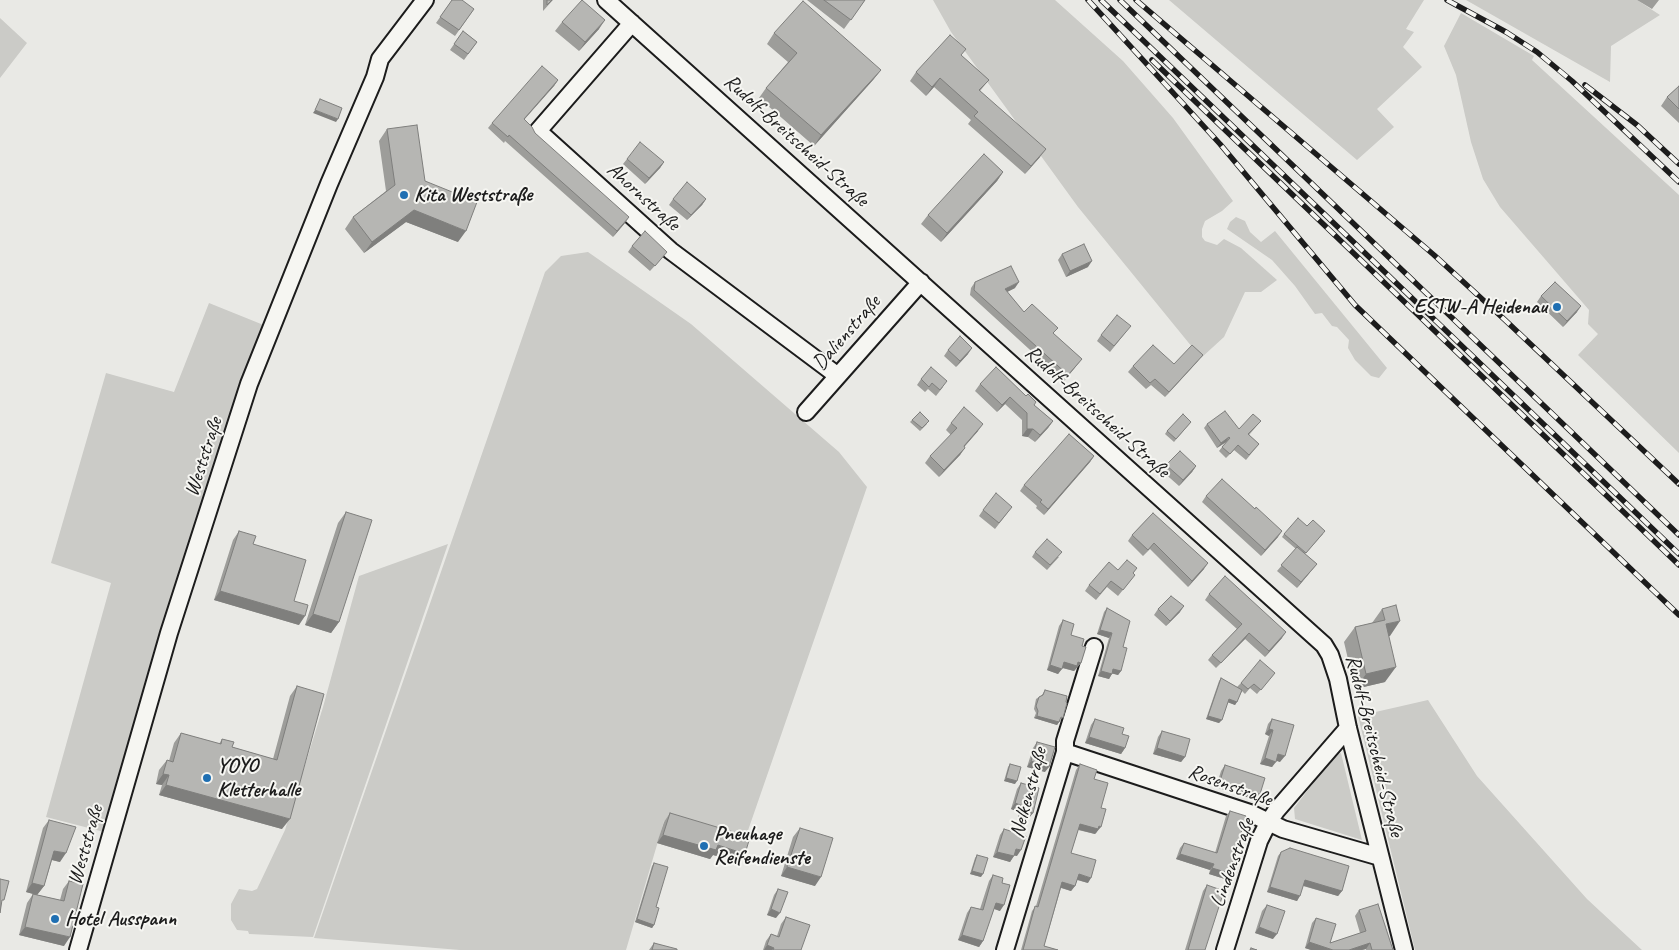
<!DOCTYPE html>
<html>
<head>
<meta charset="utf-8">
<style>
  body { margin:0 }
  canvas { display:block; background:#e9e9e5 }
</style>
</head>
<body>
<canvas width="1679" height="950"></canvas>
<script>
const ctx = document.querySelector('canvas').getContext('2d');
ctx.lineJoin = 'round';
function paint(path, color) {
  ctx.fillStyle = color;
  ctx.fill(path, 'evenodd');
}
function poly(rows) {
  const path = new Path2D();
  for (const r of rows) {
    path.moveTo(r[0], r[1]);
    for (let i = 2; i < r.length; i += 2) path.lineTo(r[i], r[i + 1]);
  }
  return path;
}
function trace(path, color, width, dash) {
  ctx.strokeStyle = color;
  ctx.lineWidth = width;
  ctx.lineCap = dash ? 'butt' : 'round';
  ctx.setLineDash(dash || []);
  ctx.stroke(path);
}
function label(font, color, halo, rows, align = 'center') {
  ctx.font = font + ' Caveat,sans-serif';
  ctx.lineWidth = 4;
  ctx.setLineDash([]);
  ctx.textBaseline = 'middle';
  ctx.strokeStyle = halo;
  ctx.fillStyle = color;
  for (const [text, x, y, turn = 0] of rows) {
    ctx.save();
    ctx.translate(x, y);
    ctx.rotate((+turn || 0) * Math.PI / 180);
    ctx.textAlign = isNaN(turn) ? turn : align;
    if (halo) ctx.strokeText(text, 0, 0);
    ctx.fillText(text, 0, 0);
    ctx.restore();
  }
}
paint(poly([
  [933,0,1055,0,1123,61,1173,118,1233,201,1222,211,1205,221,1202,229,1202,237,1205,241,1217,245,1224,239,1241,248,1277,280,1261,292,1245,292,1224,337,1201,358,1078,207,951,32],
  [1169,0,1424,0,1406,29,1414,32,1403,47,1422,67,1377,109,1394,127,1357,160],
  [1466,0,1637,0,1660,15,1611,46,1610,82],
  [1461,13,1534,56,1532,60,1679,195,1679,453,1578,355,1598,334,1588,324,1589,310,1500,207,1483,179,1471,142,1456,75,1444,46],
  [0,18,27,43,0,78],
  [1236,217,1245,221,1250,232,1261,242,1275,231,1387,368,1379,378,1371,376,1355,360,1348,348,1349,340,1337,327,1332,326,1322,313,1315,314,1295,286,1272,260,1227,229,1230,222],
  [588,252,691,324,839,452,867,487,744,842,664,821,626,950,460,950,314,938,545,272,561,256],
  [209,303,271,328,247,420,112,834,46,817,111,583,51,563,106,373,174,392],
  [448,544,313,937,249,934,248,931,237,930,231,920,231,904,239,889,252,891,257,889,285,830,323,707,359,576],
  [1428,700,1477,776,1587,899,1642,950,1415,950,1358,716],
  [1341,753,1362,840,1295,819,1294,808,1335,755]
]), '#cbcbc7');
const street = poly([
  [606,0,1324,645,1330,655,1338,679,1348,728,1404,950],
  [632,23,538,131,671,251,838,376],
  [806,412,921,282],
  [1065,752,1250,813,1283,829,1380,857],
  [78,950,169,633,249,384,329,184,375,77,380,59,425,0],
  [1005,950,1065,752,1065,741,1094,647],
  [1225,950,1259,841,1268,823,1276,811,1348,728]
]);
trace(street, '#1c1c1c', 20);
trace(street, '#f6f6f2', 16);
const rail = poly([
  [1088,0,1220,144,1355,305,1679,615],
  [1101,0,1679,554],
  [1120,0,1679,535],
  [1136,0,1434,255,1505,320,1679,484],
  [1447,0,1506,32,1537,52,1572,81,1679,182],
  [1152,60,1679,565],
  [1585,85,1637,125,1679,164]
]);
trace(rail, '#1c1c1c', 5.5);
trace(rail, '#f6f6f2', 4, [11]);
paint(poly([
  [452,0,474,9,455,36,436,23],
  [543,0,553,0,543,11],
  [807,0,865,0,844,29],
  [1637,0,1659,0,1652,9],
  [562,22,599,29,579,51,555,31],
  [463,31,477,42,464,60,450,50],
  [774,33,881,70,873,80,814,146,759,98,766,88,788,62,767,44],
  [962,56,989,80,980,91,1040,157,1025,174,968,124,971,120,934,87,926,96,910,81,916,72],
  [558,80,554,86,524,120,535,133,625,223,613,237,505,141,504,143,488,128,492,123],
  [1679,86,1679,123,1661,106,1667,97],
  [387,129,425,181,458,242,406,222,364,253,345,229,353,217,386,191,379,141],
  [627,159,664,162,660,168,645,184,623,164],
  [1003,172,997,181,941,242,921,224,928,215],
  [673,199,706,199,702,205,687,220,669,205],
  [632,246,663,257,650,271,628,252],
  [1062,254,1088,267,1066,277,1058,260],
  [975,282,1015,288,1007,292,1024,312,1054,334,1082,359,1064,381,970,295,971,288],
  [1541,296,1577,312,1563,327,1537,302],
  [1126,332,1110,352,1097,341,1101,335],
  [948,350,968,354,956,367,944,356],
  [1198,361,1165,397,1151,385,1146,389,1128,372,1133,366,1174,364],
  [921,379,943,387,936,396,928,389,925,392,917,385],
  [980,384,1034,405,1053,421,1048,428,1035,442,1028,437,1022,436,1022,420,1005,404,997,412,975,391],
  [912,420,927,424,920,431,910,422],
  [1261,421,1249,435,1259,444,1246,460,1234,450,1226,458,1219,451,1226,442,1217,448,1204,428,1207,424,1239,429],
  [1191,422,1174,442,1165,434,1167,431],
  [951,423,978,431,964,447,960,455,939,477,925,463,930,456,951,435,946,430],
  [1094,456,1090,462,1044,515,1036,508,1037,506,1020,491,1024,485],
  [1166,465,1196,466,1192,472,1179,486,1162,471],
  [1206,496,1278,537,1261,556,1202,502],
  [1012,507,995,529,979,516,983,510],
  [346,512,339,622,331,633,305,625,338,523],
  [1153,513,1204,569,1188,587,1150,549,1143,556,1128,541,1132,535],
  [1307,526,1323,534,1305,554,1317,564,1297,588,1277,571,1296,549,1282,537,1284,534],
  [239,531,294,601,299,625,214,600,233,540],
  [1035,552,1059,557,1047,570,1032,557],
  [1137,568,1133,573,1131,580,1118,596,1107,587,1096,600,1085,591,1089,585,1118,570],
  [1209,594,1282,638,1265,657,1245,639,1216,668,1208,660,1212,655,1237,629,1205,600],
  [1107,608,1123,647,1121,671,1118,675,1112,673,1109,679,1098,676,1109,638,1097,634,1104,612],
  [1158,609,1180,612,1166,626,1154,615],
  [1382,609,1390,636,1388,636,1385,682,1355,689,1344,642,1355,627,1372,623],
  [1063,620,1071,635,1082,646,1081,663,1074,671,1062,668,1058,674,1047,670,1059,626],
  [1275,673,1257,694,1250,688,1245,694,1242,691,1235,705,1228,702,1219,723,1206,719,1219,681,1221,678,1237,687,1241,683],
  [297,686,282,829,159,795,162,785,156,784,159,770,167,760,169,761,174,743,181,733,219,744,222,739,232,747,273,759,290,696],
  [1045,690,1061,721,1060,721,1057,725,1034,718,1036,713,1034,709,1036,699,1042,695],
  [1095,719,1122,734,1125,748,1121,754,1085,743,1091,725],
  [1272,719,1280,762,1276,760,1272,767,1260,764,1269,736,1265,734,1268,724],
  [1162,731,1185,757,1181,762,1153,754,1158,737],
  [1037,742,1045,772,1027,767,1033,748],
  [1010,764,1015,784,1004,781,1008,767],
  [1080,764,1094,779,1101,808,1097,832,1095,834,1078,830,1071,853,1088,883,1077,880,1075,886,1071,891,1061,888,1044,946,1058,950,1021,950,1032,911,1036,906,1076,770],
  [1225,765,1260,794,1256,800,1216,787,1221,771],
  [1021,783,1033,813,1028,819,1018,817,1019,812,1011,809,1017,789],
  [1230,811,1225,879,1209,874,1210,870,1176,859,1180,848,1184,843,1215,853,1226,816],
  [670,813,739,862,713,855,710,859,657,843,664,822],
  [49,820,60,862,52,860,44,886,37,895,26,892,43,828],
  [800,828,815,886,781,876,793,837],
  [1004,829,1017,856,1014,855,1010,862,993,857,1000,835],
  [1281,852,1342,891,1338,896,1303,886,1297,901,1267,892,1278,856],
  [977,855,981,877,970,874,975,858],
  [654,863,656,907,654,925,652,928,635,922,652,866],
  [993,875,1002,883,1000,911,994,909,983,941,979,947,958,940,967,913,971,907,980,909,989,881],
  [69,881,64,946,19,935,27,903,33,894,60,900,63,889],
  [1207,885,1205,950,1185,950,1203,891],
  [778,889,776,918,767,915,774,895],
  [1267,905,1273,939,1255,933,1262,911],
  [1359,910,1393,950,1366,950,1366,949,1362,950,1311,950,1305,948,1312,923,1316,918,1330,943,1360,933,1355,916],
  [786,917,801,950,763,950,766,941,771,934,777,936,781,924],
  [654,943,677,950,649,950]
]), '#9d9d9a');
paint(poly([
  [605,20,599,29,579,51,585,42],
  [881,70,873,80,814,146,821,135],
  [940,78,934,87,926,96,932,87],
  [558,80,554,86,519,125,524,119],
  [315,110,338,119,336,122,313,113],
  [1046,149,1040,157,1025,174,1031,166],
  [664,162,660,168,645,184,649,178],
  [1003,172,997,181,941,242,947,233],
  [706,199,702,205,687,220,691,215],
  [414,210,466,231,458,242,406,222,364,253,372,242],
  [629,217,625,223,613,237,617,231],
  [1092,261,1088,267,1066,277,1070,271],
  [1019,282,1015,288,1001,295,1005,289],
  [1581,306,1577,312,1563,327,1567,321],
  [972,348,968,354,956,367,960,361],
  [1203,355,1198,361,1165,397,1169,392],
  [1082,359,1077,365,1064,381,1068,375],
  [1010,397,1005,404,997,412,1002,405],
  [1053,421,1048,428,1035,442,1040,435],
  [983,424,978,431,958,454,964,446],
  [1027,429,1033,429,1028,437,1022,436],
  [1229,437,1226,442,1217,448,1221,443],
  [965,448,960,455,939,477,944,470],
  [1094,456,1090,462,1044,515,1048,509],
  [1196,466,1192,472,1179,486,1183,480],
  [1282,531,1278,537,1261,556,1265,550],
  [1208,563,1204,569,1188,587,1192,581],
  [1317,564,1297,588,1301,582],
  [220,591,305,616,299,625,214,600],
  [1184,606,1180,612,1166,626,1170,621],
  [313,614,339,622,331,633,305,625],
  [1400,621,1390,636,1375,639,1386,624],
  [1100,630,1112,633,1109,638,1097,634],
  [1286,632,1282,638,1265,657,1269,651],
  [1249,633,1245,639,1216,668,1221,663],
  [1064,662,1078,662,1081,663,1074,671,1060,667],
  [1050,665,1062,669,1058,674,1047,670],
  [1396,667,1385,682,1355,689,1366,674],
  [1113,669,1121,671,1118,675,1110,673],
  [1101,671,1112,674,1109,679,1098,676],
  [1229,699,1237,702,1235,705,1227,702],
  [1037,716,1059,722,1057,725,1034,718],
  [1208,716,1222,720,1219,723,1206,719],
  [1269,729,1273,730,1269,736,1265,734],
  [1089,737,1125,748,1121,754,1085,743],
  [1157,748,1185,757,1181,762,1153,754],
  [1278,754,1285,756,1280,762,1274,760],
  [1265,758,1276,762,1272,767,1260,764],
  [1031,761,1049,767,1045,772,1027,767],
  [163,774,169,775,162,785,156,784],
  [1006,778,1017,781,1015,784,1004,781],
  [1220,781,1260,794,1256,800,1216,787],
  [166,785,290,819,282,829,159,795],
  [1015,803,1023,806,1019,812,1011,809],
  [1022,811,1033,813,1028,819,1018,817],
  [1080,824,1099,826,1101,827,1095,834,1076,829],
  [663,835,718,845,745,854,739,862,713,855,710,859,657,843],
  [1016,849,1021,850,1017,856,1012,855],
  [54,851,66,853,60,862,48,859],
  [997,852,1014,856,1010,862,993,857],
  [1180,854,1214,864,1210,870,1176,859],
  [787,867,821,877,815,886,781,876],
  [1212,868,1229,873,1225,879,1209,874],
  [972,871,983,874,981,877,970,874],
  [1079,874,1091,878,1088,883,1075,879],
  [1305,880,1342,891,1338,896,1301,885],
  [1062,882,1075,886,1071,891,1059,887],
  [32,883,44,886,37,895,26,892],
  [1270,887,1300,896,1297,901,1267,892],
  [996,903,1004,905,1000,911,992,908],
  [771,909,780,913,776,918,767,915],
  [637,919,654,925,652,928,635,922],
  [25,927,70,937,64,946,19,935],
  [1259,927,1277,934,1273,939,1255,933],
  [962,935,983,941,979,947,958,940],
  [1309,942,1333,950,1311,950,1305,948],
  [1370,943,1366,949,1362,950,1349,950],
  [767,945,774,948,772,950,764,950]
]), '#7f7f7d');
const building = poly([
  [452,0,462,0,474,9,459,30,440,17,452,0],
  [547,0,552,0,547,5,547,0],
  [582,0,605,20,585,42,562,22,582,0],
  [824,0,865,0,851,20,824,0],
  [803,1,881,70,821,135,766,88,797,53,774,33,803,1],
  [463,31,477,42,468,54,454,44,463,31],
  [950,35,966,49,961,55,989,80,979,90,1046,149,1031,166,974,116,978,112,940,78,932,87,916,72,950,35],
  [542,66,558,80,524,119,532,127,535,133,629,217,617,231,509,135,508,137,492,123,542,66],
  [1679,86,1679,109,1667,97,1679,86],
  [320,99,342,108,338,119,315,110,320,99],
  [417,125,425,181,477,202,466,231,414,210,372,242,353,217,395,185,387,129,417,125],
  [640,142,664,162,649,178,627,159,640,142],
  [984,154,1003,172,947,233,928,215,984,154],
  [687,182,706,199,691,215,673,199,687,182],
  [645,231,667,252,655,266,632,246,645,231],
  [1084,244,1092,261,1070,271,1062,254,1084,244],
  [1011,266,1019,282,1005,289,1024,312,1032,304,1058,328,1053,333,1082,359,1068,375,974,290,975,282,1011,266],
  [1555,282,1581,306,1567,321,1541,296,1555,282],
  [1117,315,1131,326,1114,346,1101,335,1117,315],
  [960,336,972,348,960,361,948,350,960,336],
  [1153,345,1174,364,1192,345,1203,355,1169,392,1155,379,1150,383,1133,366,1153,345],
  [931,367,947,381,940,390,932,383,929,387,921,379,931,367],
  [996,367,1026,396,1028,394,1036,402,1034,405,1053,421,1040,435,1033,429,1027,429,1027,413,1010,397,1002,405,980,384,996,367],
  [964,407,983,424,964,446,965,448,944,470,930,456,957,428,951,423,964,407],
  [1225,411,1239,429,1253,414,1261,421,1248,434,1259,444,1249,455,1238,445,1230,454,1222,447,1230,438,1229,437,1221,443,1207,424,1225,411],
  [920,412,929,421,922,428,912,420,920,412],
  [1183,414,1191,422,1176,439,1167,431,1183,414],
  [1069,434,1094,456,1048,509,1040,502,1042,500,1024,485,1069,434],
  [1180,451,1196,466,1183,480,1166,465,1180,451],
  [1222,479,1255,509,1256,507,1282,531,1265,550,1206,496,1222,479],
  [996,493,1012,507,999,523,983,510,996,493],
  [346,512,372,520,339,622,313,614,346,512],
  [1153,513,1208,563,1192,581,1154,543,1148,550,1132,535,1153,513],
  [1298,518,1307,526,1313,520,1325,531,1306,553,1284,534,1298,518],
  [239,531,256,536,253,544,306,560,294,601,308,605,305,616,220,591,239,531],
  [1047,539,1062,552,1050,565,1035,552,1047,539],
  [1297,547,1317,564,1301,582,1281,565,1297,547],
  [1127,560,1137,568,1133,573,1135,575,1123,590,1111,581,1100,594,1089,585,1109,562,1118,570,1127,560],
  [1225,576,1286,632,1269,651,1249,633,1221,663,1212,655,1242,624,1209,594,1225,576],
  [1171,596,1184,606,1170,621,1158,609,1171,596],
  [1396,605,1400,621,1386,624,1396,667,1366,674,1355,627,1385,620,1382,609,1396,605],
  [1107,608,1130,621,1123,647,1127,648,1121,671,1113,669,1112,674,1101,671,1112,633,1100,630,1107,608],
  [1063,620,1074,624,1071,635,1084,639,1082,646,1086,647,1081,663,1078,662,1077,666,1064,662,1062,669,1050,665,1063,620],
  [1260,660,1275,673,1261,690,1254,684,1248,689,1241,683,1260,660],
  [1221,678,1242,690,1237,702,1229,699,1222,720,1208,716,1221,678],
  [297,686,324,694,290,819,166,785,169,775,163,774,167,760,173,762,181,733,221,744,222,739,234,742,232,747,277,760,297,686],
  [1045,690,1067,696,1066,702,1067,703,1063,718,1061,717,1059,722,1037,716,1038,711,1036,706,1039,697,1043,695,1045,690],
  [1095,719,1124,728,1122,734,1129,736,1125,748,1089,737,1095,719],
  [1272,719,1294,725,1285,756,1278,754,1276,762,1265,758,1273,730,1269,729,1272,719],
  [1162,731,1190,739,1185,757,1157,748,1162,731],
  [1037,742,1055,747,1049,767,1031,761,1037,742],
  [1010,764,1021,767,1017,781,1006,778,1010,764],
  [1080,764,1097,770,1094,779,1108,783,1101,808,1106,809,1101,827,1099,826,1098,829,1080,824,1071,853,1096,860,1091,878,1079,874,1075,886,1062,882,1044,946,1058,950,1023,950,1035,906,1038,907,1080,764],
  [1225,765,1265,778,1260,794,1220,781,1225,765],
  [1021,783,1039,788,1033,813,1022,811,1023,806,1015,803,1021,783],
  [1230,811,1246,816,1229,873,1212,868,1214,864,1180,854,1184,843,1217,853,1230,811],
  [670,813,750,837,745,854,718,845,716,850,663,835,670,813],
  [49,820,76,827,66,853,54,851,44,886,32,883,49,820],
  [800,828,833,838,821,877,787,867,800,828],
  [1004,829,1026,836,1021,850,1016,849,1014,856,997,852,1004,829],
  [1290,848,1349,866,1342,891,1305,880,1300,896,1270,887,1281,852,1290,848],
  [977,855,988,858,983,874,972,871,977,855],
  [654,863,668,867,656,907,659,908,654,925,637,919,654,863],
  [993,875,1003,878,1002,883,1010,885,1004,905,996,903,983,941,962,935,971,907,983,910,993,875],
  [0,879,9,881,4,900,2,900,0,913,0,879],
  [69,881,83,884,70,937,25,927,33,894,64,901,69,881],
  [1207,885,1224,891,1205,950,1188,950,1207,885],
  [778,889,788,892,780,913,771,909,778,889],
  [1378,904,1393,950,1372,950,1370,943,1349,950,1333,950,1309,942,1316,918,1336,924,1330,943,1366,931,1359,910,1378,904],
  [1267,905,1285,911,1277,934,1259,927,1267,905],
  [786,917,810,925,801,950,773,950,774,948,767,945,771,934,779,937,786,917],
  [654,943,677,949,677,950,652,950,654,943],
  [1251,948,1257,950,1250,950,1251,948]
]);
paint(building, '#b6b6b3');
trace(building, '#7f7f7d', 1);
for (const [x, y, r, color] of [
  [404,195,5,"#1f6fb2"],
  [1557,307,5,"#1f6fb2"],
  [207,778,5,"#1f6fb2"],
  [704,846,5,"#1f6fb2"],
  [55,919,5,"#1f6fb2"]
]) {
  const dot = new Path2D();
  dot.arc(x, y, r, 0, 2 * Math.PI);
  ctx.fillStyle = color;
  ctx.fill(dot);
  trace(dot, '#f6f6f2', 2);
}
label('21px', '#1c1c1c', '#f6f6f2', [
  ["Rudolf-Breitscheid-Straße",796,141,42],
  ["Ahornstraße",643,197,42],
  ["Dalienstraße",847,333,-49],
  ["Rudolf-Breitscheid-Straße",1097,412,42],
  ["Weststraße",204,457,-72],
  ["Rudolf-Breitscheid-Straße",1374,746,76],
  ["Rosenstraße",1230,786,20],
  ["Nelkenstraße",1029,793,-75],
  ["Weststraße",86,845,-74],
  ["Lindenstraße",1233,863,-70]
]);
label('bold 21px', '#1c1c1c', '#f6f6f2', [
  ["Kita Weststraße",414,195],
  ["ESTW-A Heidenau",1547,307,"right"],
  ["YOYO",217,766],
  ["Kletterhalle",217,790],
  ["Pneuhage",714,834],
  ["Reifendienste",714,858],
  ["Hotel Ausspann",65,919]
], 'left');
</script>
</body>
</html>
